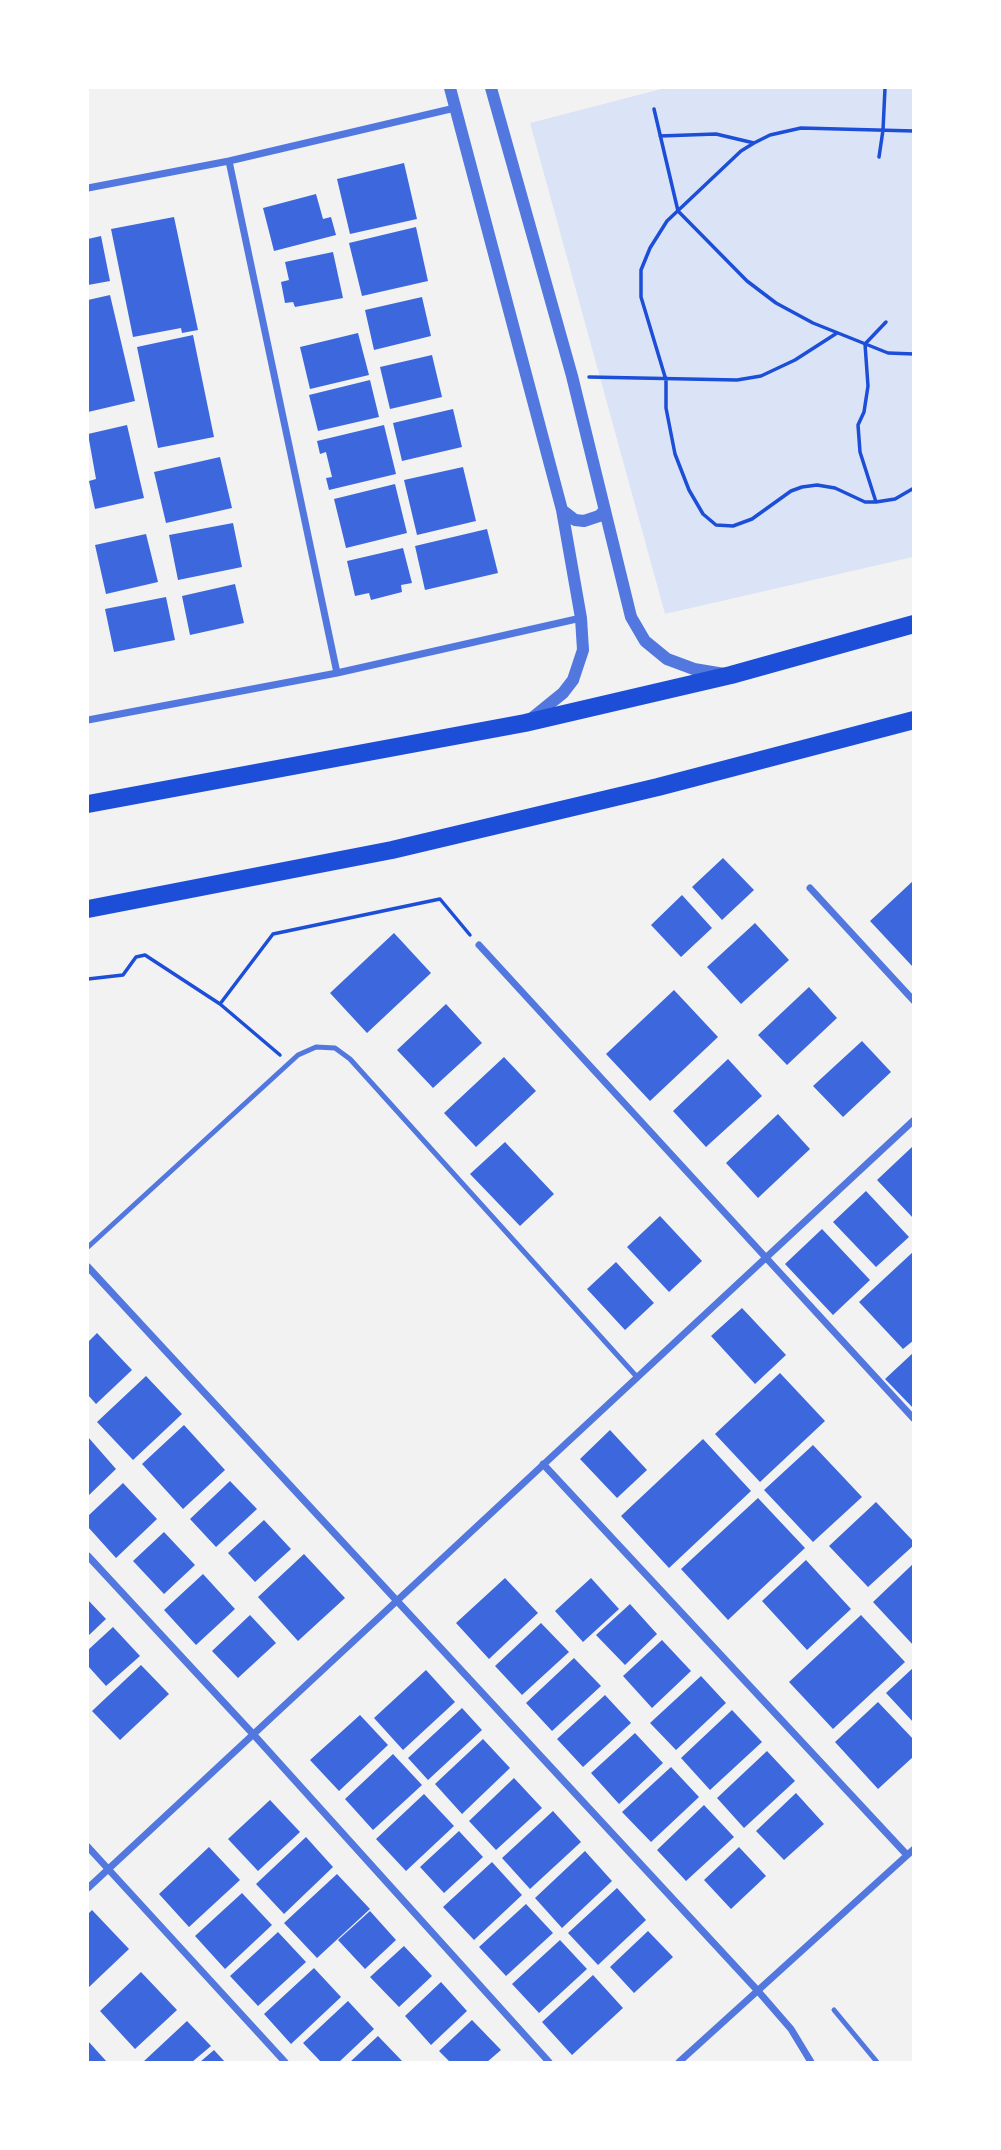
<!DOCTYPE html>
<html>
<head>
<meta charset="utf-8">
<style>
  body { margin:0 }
  #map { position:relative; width:1001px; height:2150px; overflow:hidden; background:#f2f2f2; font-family:"PT Sans Narrow",sans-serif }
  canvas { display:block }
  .frame { position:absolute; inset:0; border:89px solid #fff; pointer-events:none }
</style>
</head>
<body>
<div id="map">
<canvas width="1001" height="2150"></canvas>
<div class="frame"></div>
</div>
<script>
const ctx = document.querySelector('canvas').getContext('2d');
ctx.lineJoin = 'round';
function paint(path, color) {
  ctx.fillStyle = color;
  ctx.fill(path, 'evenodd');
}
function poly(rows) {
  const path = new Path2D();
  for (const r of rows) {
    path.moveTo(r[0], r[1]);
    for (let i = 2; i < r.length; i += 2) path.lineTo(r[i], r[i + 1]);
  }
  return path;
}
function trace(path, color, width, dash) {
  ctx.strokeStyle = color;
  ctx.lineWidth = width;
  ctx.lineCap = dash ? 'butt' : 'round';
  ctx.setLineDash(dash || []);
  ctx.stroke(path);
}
paint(poly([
  [665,88,913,88,913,557,665,614,530,123]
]), '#dbe4f7');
paint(poly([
  [404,163,417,219,350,234,337,179],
  [316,194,323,219,331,217,336,235,274,251,263,208],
  [174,217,198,330,182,333,181,328,133,337,111,229],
  [416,227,428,281,362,296,349,243],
  [101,236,110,281,88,285,88,239],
  [333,252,343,298,295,307,293,302,285,303,281,282,289,280,285,262],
  [110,295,135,401,88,412,88,300],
  [422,297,431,336,374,350,365,310],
  [358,333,369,375,310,389,300,347],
  [193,335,214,437,158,448,137,347],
  [432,355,442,397,390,409,380,367],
  [370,380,379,417,318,431,309,395],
  [453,409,462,447,402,461,393,423],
  [127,425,144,498,95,509,89,481,96,479,88,434],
  [384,425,396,474,329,490,326,478,332,477,326,452,320,454,317,441],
  [220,457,232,508,166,523,154,472],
  [463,467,476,521,417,535,404,480],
  [395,484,407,533,346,548,334,499],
  [233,523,242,567,178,580,169,535],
  [487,529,498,573,425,590,415,546],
  [146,534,158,582,106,594,95,545],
  [403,548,412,583,401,585,402,592,371,600,369,593,355,596,347,561],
  [235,584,244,623,190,635,182,596],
  [166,597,175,640,114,652,105,609],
  [723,858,754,890,722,920,692,887],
  [914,880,914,965,912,966,870,921],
  [682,895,712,928,681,957,651,925],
  [755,923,789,960,741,1004,707,967],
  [394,933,431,973,367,1033,330,993],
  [809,987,837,1018,787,1065,758,1035],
  [674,990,718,1037,650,1101,606,1054],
  [446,1004,482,1043,433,1088,397,1050],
  [862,1041,891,1072,843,1117,813,1086],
  [504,1057,536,1091,476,1147,444,1113],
  [728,1059,762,1096,706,1147,673,1111],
  [778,1114,810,1149,758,1198,726,1163],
  [505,1142,554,1194,520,1226,470,1174],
  [912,1147,914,1149,914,1219,877,1180],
  [866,1191,909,1237,876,1267,833,1222],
  [660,1216,702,1261,669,1292,627,1247],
  [822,1229,870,1280,833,1315,785,1264],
  [914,1251,914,1340,903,1349,859,1302],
  [616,1262,654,1303,625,1330,587,1289],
  [742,1308,786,1355,755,1384,711,1336],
  [97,1333,132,1370,96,1404,88,1395,88,1342],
  [914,1352,914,1409,885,1379],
  [780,1373,825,1421,760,1482,715,1434],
  [146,1376,182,1414,133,1460,97,1422],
  [184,1425,225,1470,183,1509,142,1464],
  [610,1430,647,1470,617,1498,580,1459],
  [88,1437,116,1469,88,1496],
  [703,1439,751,1491,669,1568,621,1516],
  [813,1445,862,1497,813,1542,764,1490],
  [230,1481,257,1509,216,1547,190,1519],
  [123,1483,157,1519,116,1558,88,1527,88,1516],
  [758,1498,805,1548,728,1620,681,1569],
  [876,1502,914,1542,914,1545,868,1587,829,1546],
  [264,1520,291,1549,255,1582,228,1553],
  [164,1532,195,1565,164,1594,133,1561],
  [304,1554,345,1598,298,1641,258,1597],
  [806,1560,851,1609,807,1650,762,1601],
  [914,1563,914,1646,873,1602],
  [203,1574,235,1609,196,1645,164,1610],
  [505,1578,538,1613,489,1659,456,1623],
  [591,1578,619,1609,583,1642,555,1611],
  [88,1600,106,1619,88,1636],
  [630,1604,657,1634,625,1665,596,1635],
  [250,1615,276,1643,238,1678,212,1651],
  [861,1615,905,1662,833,1729,789,1682],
  [541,1623,569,1652,522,1695,495,1666],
  [113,1627,140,1656,106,1686,88,1666,88,1650],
  [662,1640,691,1671,652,1708,623,1676],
  [574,1658,601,1686,552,1731,526,1703],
  [141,1665,169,1694,120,1740,92,1711],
  [914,1667,914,1723,886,1693],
  [426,1670,455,1702,403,1750,374,1718],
  [701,1676,726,1703,676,1750,650,1723],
  [605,1695,631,1723,583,1767,557,1739],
  [878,1702,914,1740,914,1756,878,1789,835,1742],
  [462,1708,482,1730,428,1780,408,1758],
  [732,1710,762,1742,710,1790,681,1758],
  [360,1715,388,1745,339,1791,310,1760],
  [635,1733,663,1763,619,1804,591,1773],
  [483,1739,510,1768,462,1814,435,1784],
  [767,1751,795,1781,744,1828,717,1798],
  [393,1754,422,1785,373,1830,345,1799],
  [671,1767,699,1797,651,1842,622,1812],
  [514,1778,542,1808,496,1850,469,1821],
  [796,1793,824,1824,784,1860,756,1831],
  [424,1794,454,1826,406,1871,376,1839],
  [270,1800,300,1832,258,1871,228,1839],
  [704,1805,734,1837,686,1881,657,1850],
  [553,1811,581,1842,530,1889,502,1858],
  [459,1831,483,1857,444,1893,420,1867],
  [306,1837,333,1867,284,1914,256,1884],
  [209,1847,240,1880,189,1927,159,1894],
  [739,1847,766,1876,731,1909,704,1880],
  [585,1851,612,1881,562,1928,535,1898],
  [492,1862,522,1895,474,1940,443,1907],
  [337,1874,370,1909,317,1958,284,1923],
  [617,1888,646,1920,598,1965,568,1933],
  [242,1893,272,1925,225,1969,195,1936],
  [526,1904,553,1933,506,1976,479,1947],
  [92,1910,129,1949,88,1988,88,1914],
  [370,1911,396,1940,365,1969,338,1940],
  [648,1931,673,1957,634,1993,610,1967],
  [278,1932,306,1962,258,2006,230,1976],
  [560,1940,587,1969,539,2013,512,1984],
  [404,1946,432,1976,399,2007,370,1977],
  [314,1968,341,1997,291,2044,264,2014],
  [141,1972,177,2010,135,2049,100,2011],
  [593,1975,623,2008,572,2055,542,2022],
  [441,1982,467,2011,431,2045,405,2016],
  [348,2001,374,2029,339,2062,321,2062,303,2043],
  [472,2020,501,2050,487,2062,450,2062,439,2051],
  [187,2021,211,2046,192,2062,143,2062],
  [378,2036,403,2062,350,2062],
  [88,2041,107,2062,88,2062],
  [214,2050,225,2062,200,2062]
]), '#3d67dc');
trace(poly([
  [654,109,678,211,747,281,776,303,813,323,888,353,914,354],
  [914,131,801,128,770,135,754,143,741,151,667,221,650,248,641,270,641,297,666,380,666,408,675,454,689,490,703,514,716,525,733,526,752,519,791,491,802,487,817,485,835,488,865,502,876,502,895,499,914,488],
  [660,136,716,134,754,143],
  [879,157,883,130,885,88],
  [589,377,737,380,761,376,795,360,837,333],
  [876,502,860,452,858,425,864,412,868,386,865,344,886,322],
  [88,979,123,975,136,957,145,955,220,1004,280,1055],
  [220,1004,273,934,440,899,470,935]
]), '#1d4ed8', 3.5);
trace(poly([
  [88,1247,298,1055,316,1047,335,1048,350,1059,637,1377],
  [834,2010,877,2062]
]), '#5277de', 5);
trace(poly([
  [229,161,337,673],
  [88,188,229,161,455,108],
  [88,720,337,673,581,618],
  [810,888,914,1001],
  [479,945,914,1419],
  [88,1267,758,1991,791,2029,811,2062],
  [543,1464,907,1855],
  [88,1556,253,1734,549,2062],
  [88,1847,285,2062],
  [88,1888,914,1120],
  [679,2062,914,1849]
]), '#5277de', 7);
trace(poly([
  [450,88,562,510,581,618,583,650,573,680,563,693,531,719],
  [491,88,572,376,631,617,645,641,667,659,694,669,724,674],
  [562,510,575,520,584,521,599,516,605,510]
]), '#5277de', 12);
trace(poly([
  [88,804,525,723,731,675,914,624],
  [88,909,392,850,658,787,914,720]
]), '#1d4ed8', 18);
</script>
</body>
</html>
